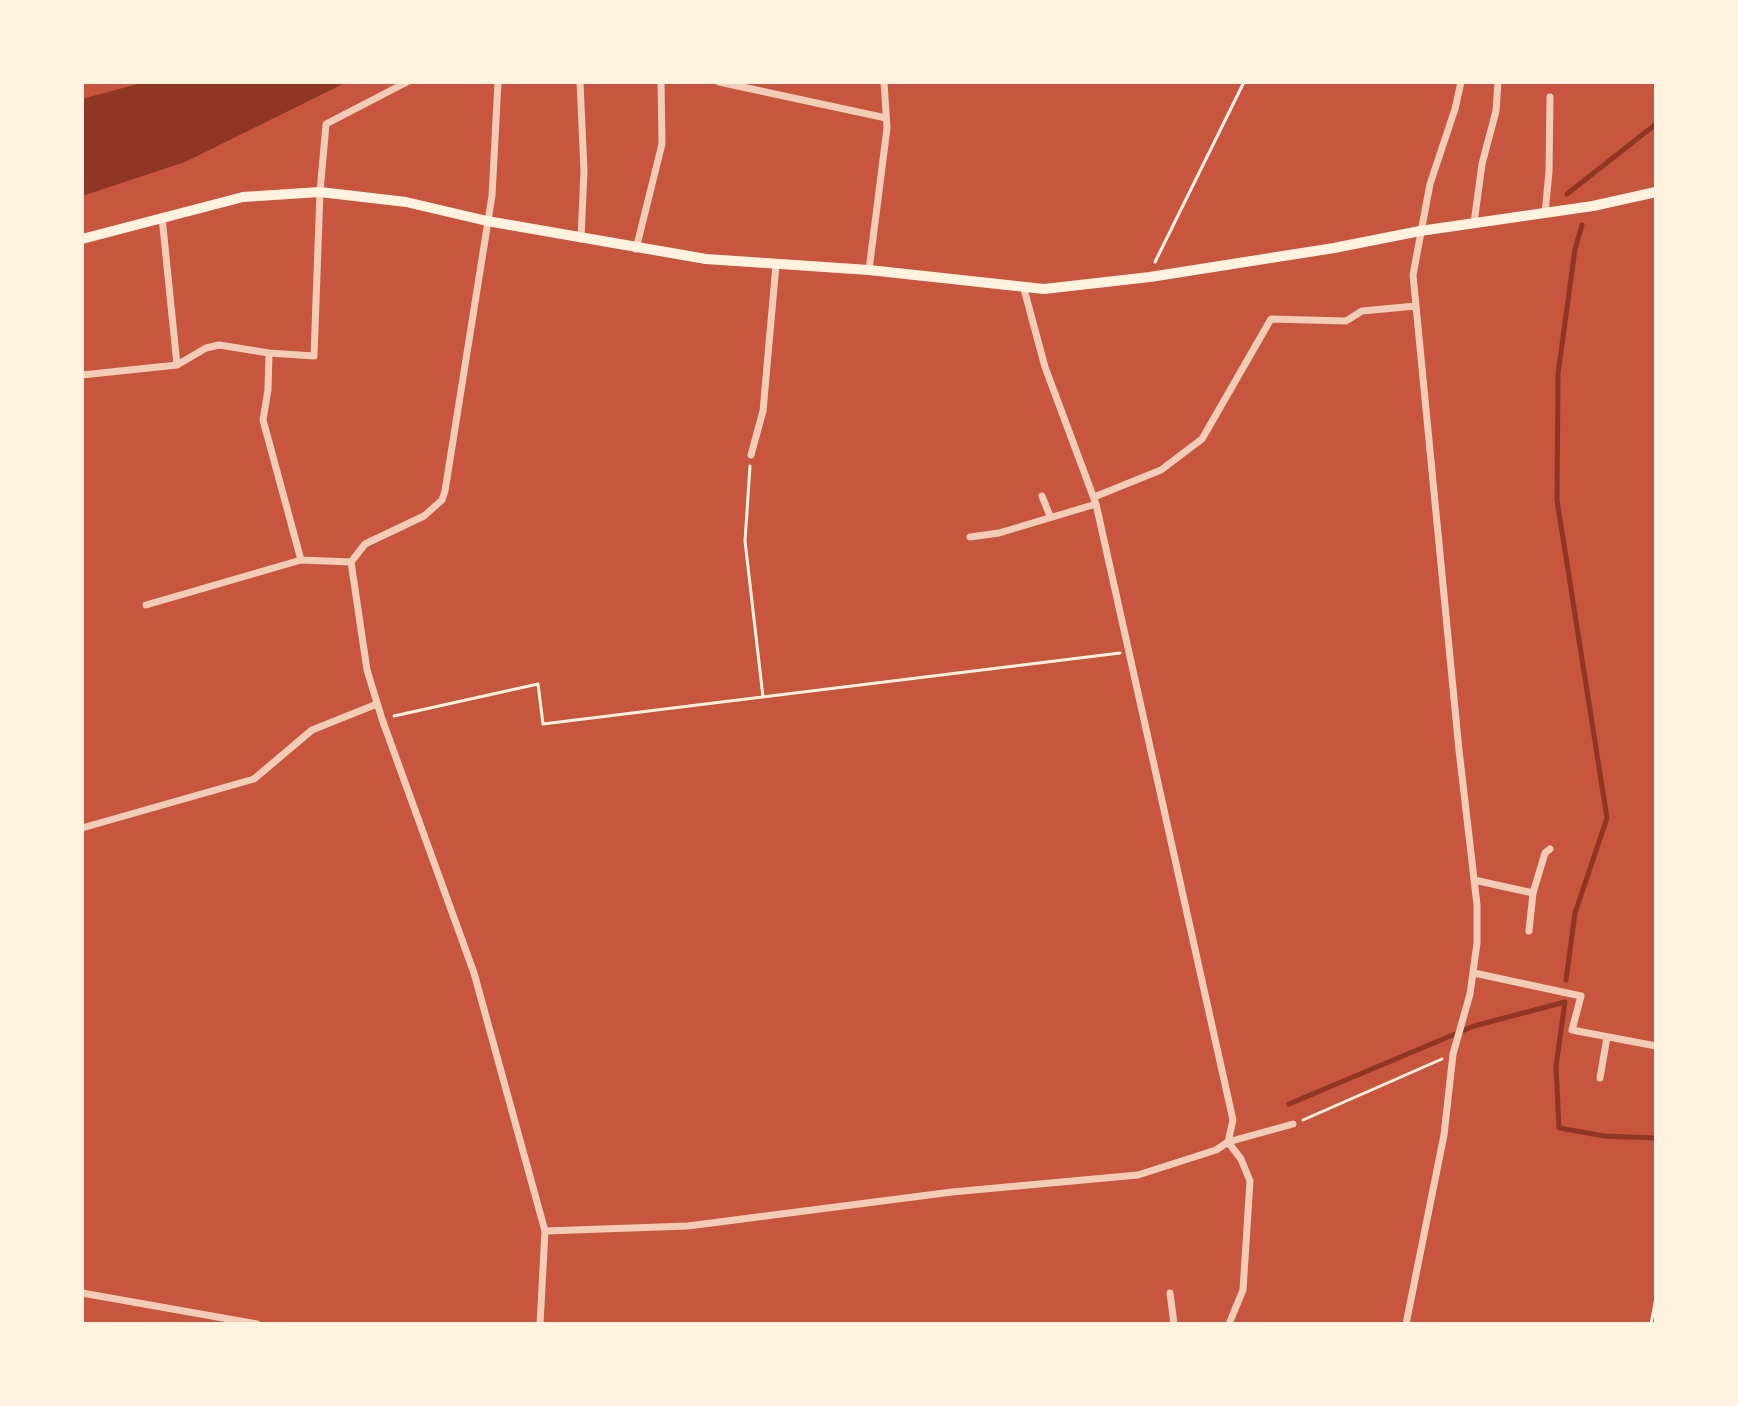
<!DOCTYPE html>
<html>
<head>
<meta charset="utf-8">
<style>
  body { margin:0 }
  #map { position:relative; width:1738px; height:1406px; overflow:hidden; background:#c8553d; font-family:"Roboto Condensed",sans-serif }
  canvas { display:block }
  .frame { position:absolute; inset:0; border:84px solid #fff3e0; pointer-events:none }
</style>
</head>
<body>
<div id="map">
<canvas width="1738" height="1406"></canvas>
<div class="frame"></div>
</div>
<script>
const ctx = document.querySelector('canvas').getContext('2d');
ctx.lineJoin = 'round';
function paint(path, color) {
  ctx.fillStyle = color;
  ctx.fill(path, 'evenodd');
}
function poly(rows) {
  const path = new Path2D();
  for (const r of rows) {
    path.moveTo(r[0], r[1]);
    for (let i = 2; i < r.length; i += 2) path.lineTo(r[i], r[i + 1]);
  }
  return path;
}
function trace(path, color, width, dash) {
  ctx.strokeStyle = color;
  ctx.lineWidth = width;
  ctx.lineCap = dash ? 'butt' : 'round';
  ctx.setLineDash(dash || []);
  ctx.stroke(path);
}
paint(poly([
  [145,82,347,82,185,162,82,196,82,99]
]), '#8f3625');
trace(poly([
  [1567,194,1656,124],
  [1566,980,1575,913,1607,818,1557,500,1558,374,1575,249,1582,225],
  [1289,1104,1474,1026,1565,1002,1556,1066,1559,1128,1604,1136,1656,1138]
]), '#8f3625', 5);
trace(poly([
  [1155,262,1244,82],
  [750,466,745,541,763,697],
  [394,716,538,684,543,724,1120,653],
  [1303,1120,1442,1059],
  [1651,1324,1656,1298]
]), '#fff3e0', 3);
trace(poly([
  [498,82,492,196,445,491,442,500,424,516,365,544,351,562,367,670,382,719,474,973,545,1231,540,1324],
  [580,82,584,171,581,239],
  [719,82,886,118],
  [1545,213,1549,172,1550,97],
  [162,217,177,365],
  [1474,223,1482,164,1496,111,1498,82],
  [636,249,662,144,661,82],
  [869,270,887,128,884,82],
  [1024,289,1045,367,1096,504,1233,1120,1228,1142],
  [269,353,268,390,263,420,301,560],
  [82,375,177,365,206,348,219,345,269,353,314,356,320,192,326,124,407,82],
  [751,455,763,411,776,265],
  [1042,496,1050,516],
  [1094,497,1161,470,1202,439,1271,319,1346,321,1362,311,1416,306],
  [970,537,999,533,1096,504],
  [146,605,301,560,351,562],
  [82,828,254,779,312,730,377,704],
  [1474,880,1533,893,1529,931],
  [1533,893,1545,853,1550,849],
  [1474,973,1581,996,1572,1030,1656,1046],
  [1600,1078,1607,1037],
  [1228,1142,1241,1159,1250,1181,1243,1290,1229,1324],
  [545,1231,688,1226,952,1192,1138,1175,1216,1150,1228,1142,1293,1124],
  [82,1293,257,1324],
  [1170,1293,1174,1324],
  [1406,1324,1444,1135,1453,1054,1470,994,1477,943,1477,905,1459,750,1413,275,1430,184,1455,109,1461,82]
]), '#f1ccb7', 7);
trace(poly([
  [82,239,243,197,320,192,406,202,487,221,706,259,869,270,1044,289,1150,277,1334,248,1420,231,1593,206,1656,192]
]), '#fff3e0', 10);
</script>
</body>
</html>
